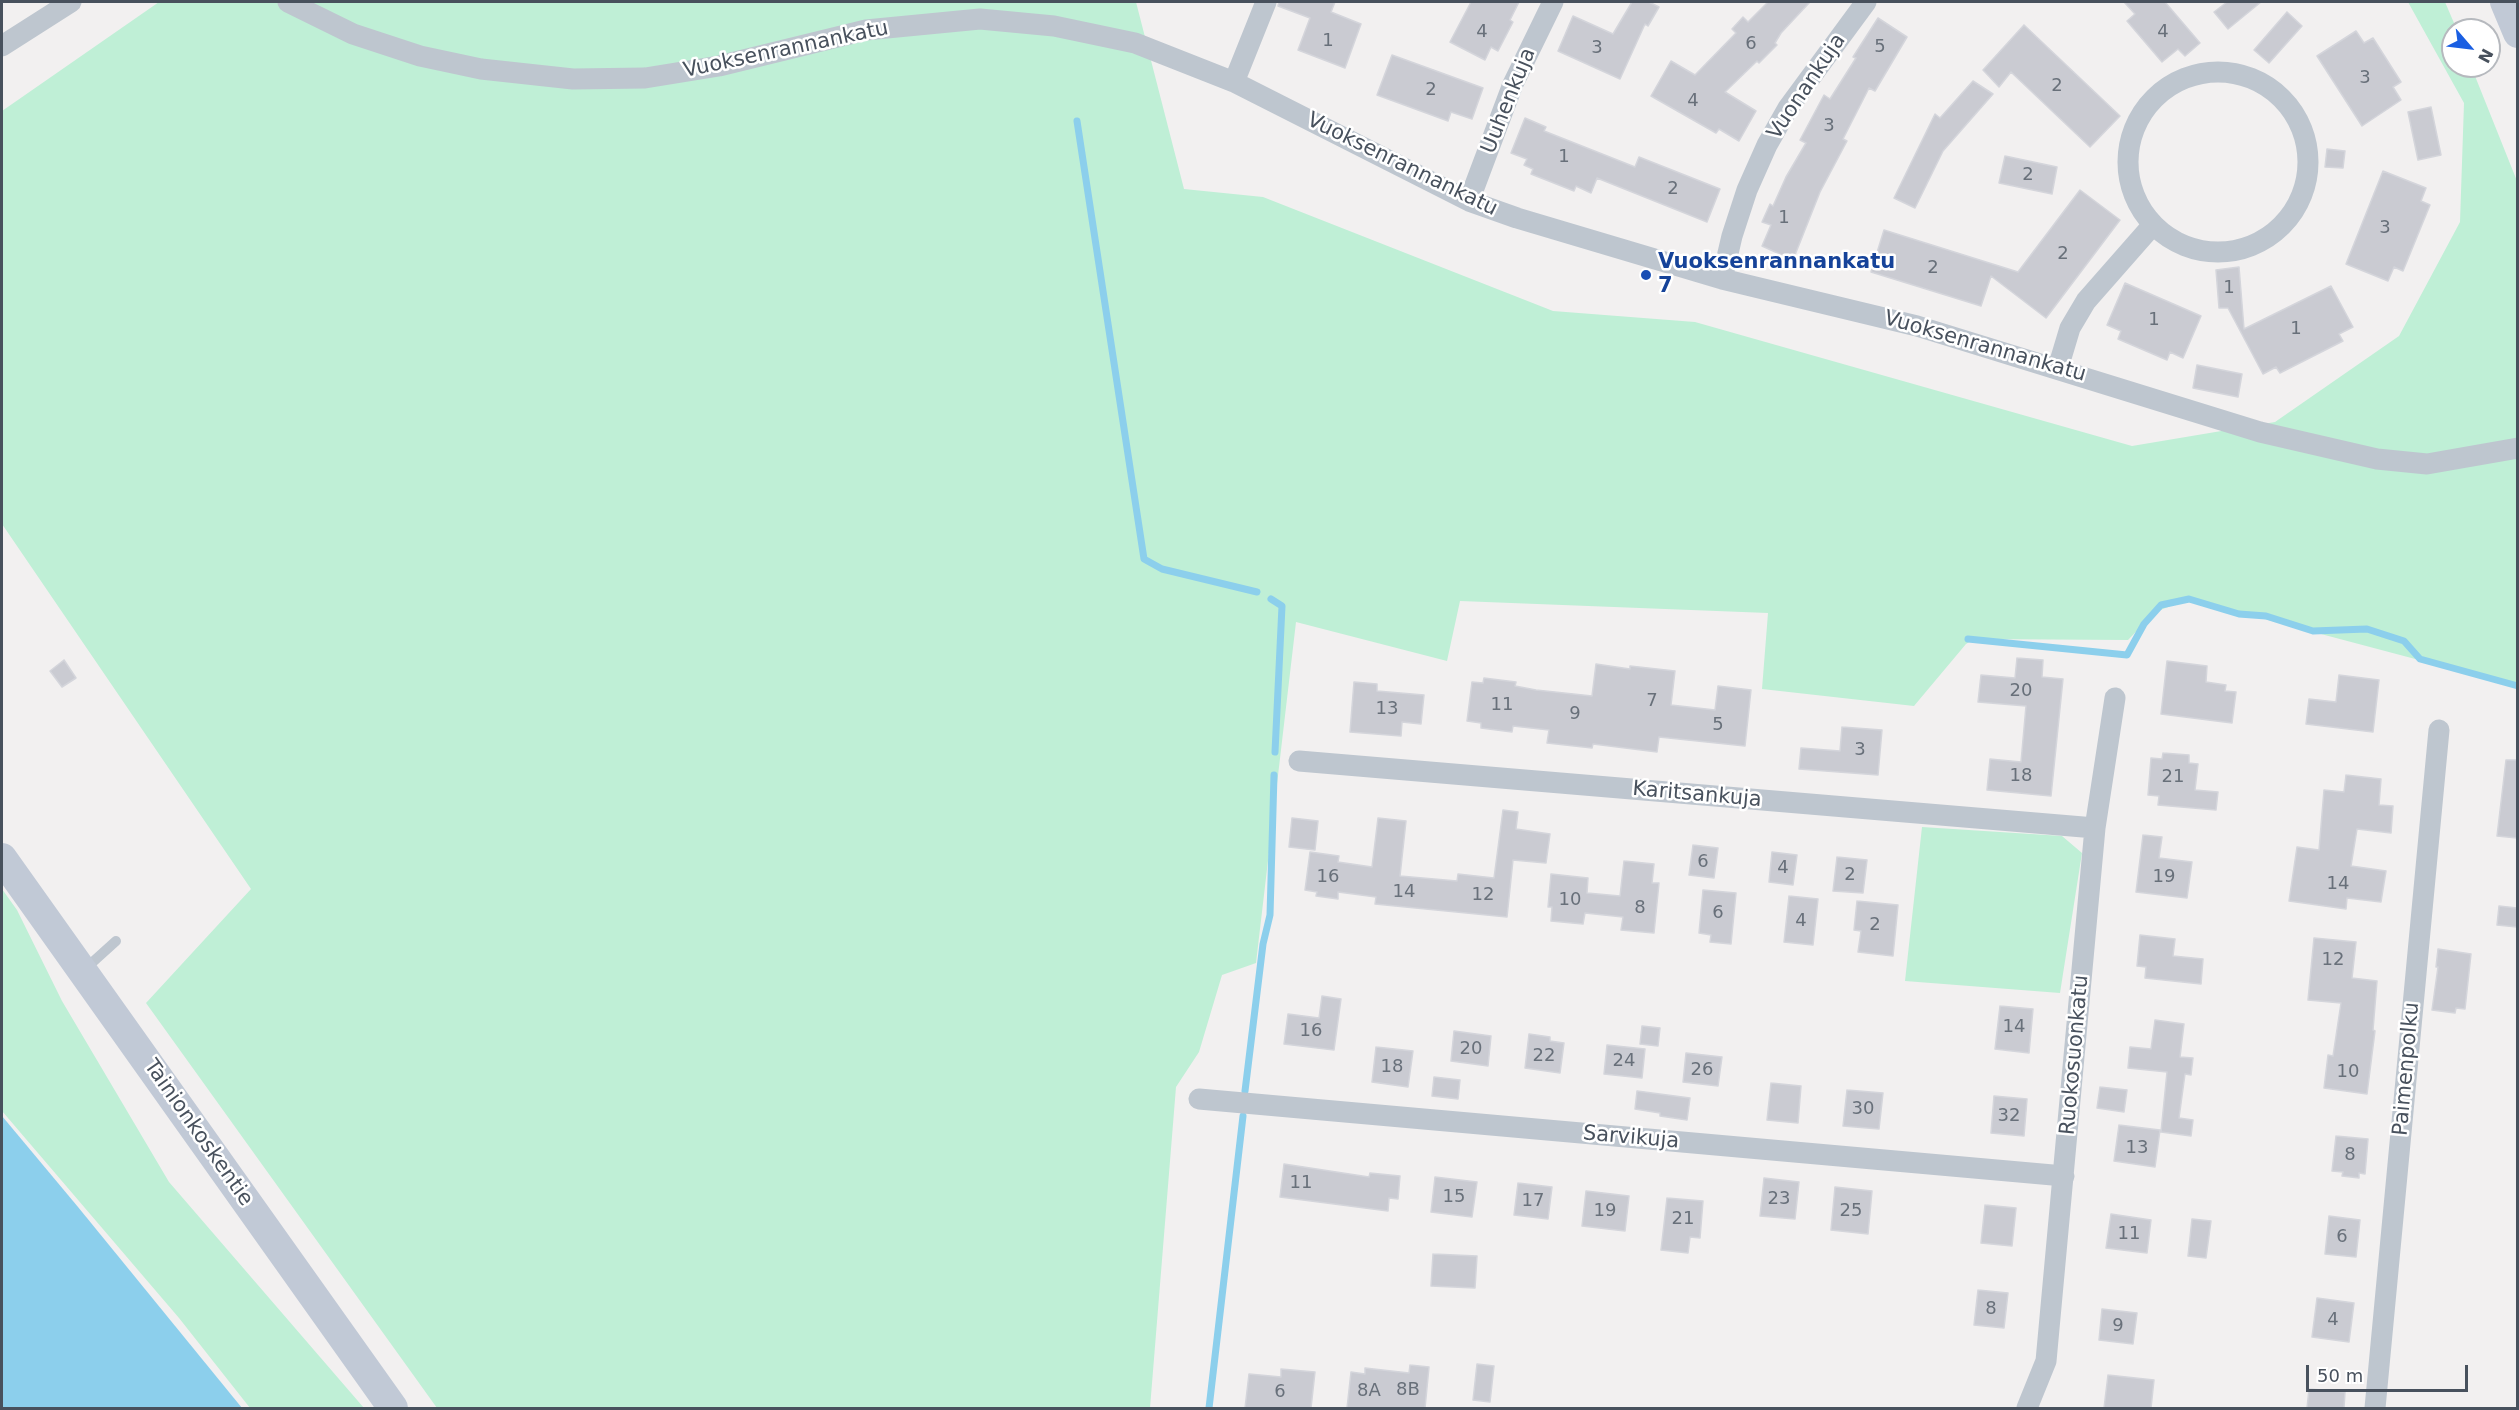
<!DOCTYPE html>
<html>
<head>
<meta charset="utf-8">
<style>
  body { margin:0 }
  #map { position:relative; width:2519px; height:1410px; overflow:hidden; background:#f2f0f0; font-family:"DejaVu Sans",sans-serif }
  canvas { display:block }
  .frame { position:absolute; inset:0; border:3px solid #48515d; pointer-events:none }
  .north { position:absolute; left:2441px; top:18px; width:60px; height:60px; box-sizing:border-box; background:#fff; border:2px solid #b6b9be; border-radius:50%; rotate:118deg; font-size:16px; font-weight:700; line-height:24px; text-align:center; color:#48515d }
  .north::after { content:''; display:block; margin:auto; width:21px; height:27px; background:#1a5fe2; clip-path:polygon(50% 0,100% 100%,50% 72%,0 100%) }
  .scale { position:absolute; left:2306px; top:1365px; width:162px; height:27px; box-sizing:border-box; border:3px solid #48515d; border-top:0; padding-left:8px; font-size:18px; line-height:21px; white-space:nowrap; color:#48515d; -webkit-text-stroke:4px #fff; paint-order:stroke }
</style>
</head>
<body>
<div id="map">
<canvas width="2519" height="1410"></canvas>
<div class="frame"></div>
<div class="north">N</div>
<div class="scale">50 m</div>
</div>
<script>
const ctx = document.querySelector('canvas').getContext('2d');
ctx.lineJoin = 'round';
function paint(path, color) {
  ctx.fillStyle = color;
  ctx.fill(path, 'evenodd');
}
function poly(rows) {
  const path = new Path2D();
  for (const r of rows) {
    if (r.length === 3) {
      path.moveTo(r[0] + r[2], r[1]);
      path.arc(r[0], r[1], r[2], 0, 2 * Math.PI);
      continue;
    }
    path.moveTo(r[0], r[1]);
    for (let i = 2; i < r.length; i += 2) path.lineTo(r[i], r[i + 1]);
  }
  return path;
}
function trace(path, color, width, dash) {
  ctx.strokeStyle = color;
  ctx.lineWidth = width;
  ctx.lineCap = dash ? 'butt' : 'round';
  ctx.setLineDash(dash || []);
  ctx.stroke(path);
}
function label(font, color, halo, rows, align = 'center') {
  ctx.font = font + ' "DejaVu Sans",sans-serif';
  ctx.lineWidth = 5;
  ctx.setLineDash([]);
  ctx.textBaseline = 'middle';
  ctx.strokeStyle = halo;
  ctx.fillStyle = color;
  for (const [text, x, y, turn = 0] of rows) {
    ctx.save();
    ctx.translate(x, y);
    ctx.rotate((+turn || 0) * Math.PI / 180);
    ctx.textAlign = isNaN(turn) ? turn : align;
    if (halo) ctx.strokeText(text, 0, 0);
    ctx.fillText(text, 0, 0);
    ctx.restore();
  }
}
paint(poly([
  [159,2,1136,2,1184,189,1263,197,1553,311,1695,322,2132,446,2275,422,2399,336,2460,222,2464,103,2408,2,2445,2,2457,30,2453,30,2453,66,2471,66,2517,181,2517,686,2189,599,2155,612,2128,640,1974,639,1966,644,1914,706,1762,689,1768,613,1460,601,1447,661,1296,622,1256,963,1222,975,1199,1052,1176,1087,1150,1408,437,1408,146,1003,251,889,2,524,2,111],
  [1922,827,2062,836,2082,853,2060,993,1905,981],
  [2,889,17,910,62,1001,169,1182,364,1408,250,1408,179,1318,2,1111]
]), '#bfefd6');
paint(poly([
  [2,1116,78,1207,242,1408,2,1408]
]), '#8ccfec');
trace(poly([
  [1077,121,1144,559,1162,569,1257,592],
  [1271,599,1282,606,1275,752],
  [1968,639,2127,655,2144,624,2161,605,2189,599,2239,614,2266,616,2313,631,2367,629,2404,641,2420,659,2518,686],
  [1245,1091,1263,944,1270,915,1274,775],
  [1209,1408,1243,1116]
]), '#8ccfec', 7);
const building = poly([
  [1279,2,1335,2,1331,12,1361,24,1345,68,1298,50,1310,18,1278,6,1279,2],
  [1471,2,1519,2,1510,20,1513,22,1498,51,1491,47,1485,60,1450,42,1471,2],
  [1632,2,1649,2,1659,7,1648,26,1645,24,1620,79,1558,51,1573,16,1613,34,1632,2],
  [1768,2,1810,2,1781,33,1775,43,1777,45,1759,63,1757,61,1725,92,1756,111,1739,141,1719,129,1716,133,1651,96,1671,61,1695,75,1736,33,1732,29,1743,17,1748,22,1768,2],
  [2124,2,2165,2,2200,43,2185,56,2178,49,2162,62,2127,21,2135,14,2124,2],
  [2227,2,2261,2,2228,29,2214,12,2227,2],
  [2287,12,2302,26,2269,63,2254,50,2287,12],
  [1878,18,1907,37,1875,91,1869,88,1843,139,1847,141,1820,192,1793,260,1762,246,1771,225,1762,222,1770,204,1773,206,1786,177,1806,143,1800,140,1824,95,1830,99,1856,58,1853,57,1878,18],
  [2024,25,2120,116,2090,147,2011,72,1999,87,1983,70,2024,25],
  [2356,31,2364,43,2373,38,2401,82,2393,87,2401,100,2362,126,2317,56,2356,31],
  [1392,55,1483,88,1472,119,1451,112,1448,121,1377,95,1392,55],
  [1973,81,1993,94,1943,151,1915,208,1894,198,1935,114,1940,118,1973,81],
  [2431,107,2441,155,2418,160,2408,112,2431,107],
  [1525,118,1546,127,1544,131,1635,167,1639,157,1720,189,1707,222,1597,178,1591,193,1576,186,1574,191,1531,174,1533,169,1524,165,1527,159,1511,153,1525,118],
  [2327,149,2345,151,2343,168,2325,167,2327,149],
  [2005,156,2057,167,2052,194,1999,183,2005,156],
  [2383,171,2426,188,2421,201,2430,205,2403,271,2394,267,2388,281,2346,264,2383,171],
  [2080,190,2120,220,2046,318,1991,276,1981,306,1871,272,1884,230,2018,272,2080,190],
  [2239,267,2244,329,2331,286,2353,327,2339,334,2343,341,2280,373,2276,367,2263,374,2228,308,2219,308,2216,270,2239,267],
  [2125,283,2201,316,2183,358,2170,352,2167,360,2118,339,2121,331,2107,325,2125,283],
  [2197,365,2242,374,2238,397,2193,388,2197,365],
  [2017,658,2043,660,2042,677,2063,679,2051,796,1987,790,1990,759,2021,762,2026,706,1978,702,1981,675,2015,678,2017,658],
  [64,660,76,678,62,687,50,671,64,660],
  [2167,661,2207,666,2206,682,2226,685,2225,691,2236,692,2232,723,2161,714,2167,661],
  [1596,664,1630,669,1630,666,1675,671,1671,705,1715,710,1718,686,1751,690,1745,746,1659,737,1657,752,1593,744,1592,748,1547,743,1549,730,1513,726,1512,732,1481,728,1481,723,1467,721,1472,682,1483,683,1484,678,1516,682,1515,686,1536,690,1592,696,1596,664],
  [2339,675,2379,680,2373,732,2306,724,2309,699,2336,702,2339,675],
  [1354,682,1377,684,1377,691,1424,695,1421,724,1402,722,1401,736,1350,732,1354,682],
  [1842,727,1882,730,1878,775,1799,769,1801,748,1840,751,1842,727],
  [2163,753,2189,755,2189,763,2198,764,2195,790,2218,792,2216,810,2158,805,2159,796,2148,795,2151,758,2162,759,2163,753],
  [2506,760,2517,760,2517,838,2497,836,2506,760],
  [2346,775,2381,779,2379,805,2393,806,2391,833,2357,829,2351,866,2386,871,2381,902,2347,898,2346,909,2289,901,2297,847,2319,850,2324,790,2344,792,2346,775],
  [1503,810,1518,812,1516,829,1550,834,1546,863,1513,860,1507,917,1375,904,1376,897,1338,892,1338,899,1316,896,1317,892,1305,890,1310,852,1339,856,1338,862,1372,867,1378,818,1406,821,1400,876,1457,881,1458,874,1494,878,1503,810],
  [1292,818,1318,821,1315,850,1289,847,1292,818],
  [2143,835,2162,837,2159,858,2192,862,2187,898,2136,892,2143,835],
  [1693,845,1718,848,1714,878,1689,875,1693,845],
  [1772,852,1797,855,1793,885,1769,882,1772,852],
  [1837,857,1867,860,1863,893,1833,891,1837,857],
  [1624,861,1654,864,1652,883,1659,883,1654,933,1621,930,1623,917,1585,913,1583,924,1551,921,1552,907,1548,907,1551,874,1588,878,1587,893,1620,896,1624,861],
  [1703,890,1736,893,1731,944,1710,942,1711,935,1699,933,1703,890],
  [1789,896,1818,899,1813,945,1784,942,1789,896],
  [1857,901,1898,905,1893,956,1858,952,1861,931,1854,930,1857,901],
  [2499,906,2517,908,2517,927,2497,925,2499,906],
  [2140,935,2175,939,2173,956,2203,959,2201,984,2145,978,2146,967,2137,966,2140,935],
  [2314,938,2356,942,2352,978,2377,981,2373,1030,2375,1031,2367,1094,2324,1088,2328,1055,2333,1056,2341,1003,2308,1000,2314,938],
  [2438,949,2471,954,2465,1009,2456,1008,2455,1013,2432,1010,2438,967,2436,967,2438,949],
  [1322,996,1341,999,1334,1050,1284,1044,1288,1014,1319,1018,1322,996],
  [2000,1006,2033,1009,2029,1053,1995,1049,2000,1006],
  [2155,1020,2184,1024,2180,1057,2193,1058,2191,1075,2185,1074,2179,1118,2193,1120,2191,1136,2161,1132,2167,1072,2128,1068,2130,1047,2151,1049,2155,1020],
  [1642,1026,1660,1028,1658,1046,1640,1044,1642,1026],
  [1454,1031,1491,1036,1488,1066,1451,1061,1454,1031],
  [1529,1034,1550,1037,1550,1041,1564,1043,1560,1073,1525,1068,1529,1034],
  [1607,1045,1645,1049,1642,1078,1604,1074,1607,1045],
  [1376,1047,1413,1051,1408,1087,1372,1082,1376,1047],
  [1686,1053,1722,1057,1718,1086,1683,1082,1686,1053],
  [1434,1077,1460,1080,1458,1099,1432,1096,1434,1077],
  [1771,1083,1801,1086,1798,1123,1767,1120,1771,1083],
  [2100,1087,2127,1090,2124,1112,2097,1108,2100,1087],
  [1847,1090,1883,1093,1879,1129,1843,1126,1847,1090],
  [1637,1091,1690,1098,1687,1120,1660,1116,1660,1113,1635,1109,1637,1091],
  [1994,1096,2027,1099,2024,1136,1991,1133,1994,1096],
  [2119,1125,2160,1130,2155,1167,2114,1161,2119,1125],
  [2336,1136,2368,1139,2365,1174,2359,1173,2359,1178,2342,1176,2343,1172,2332,1171,2336,1136],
  [1284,1164,1369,1177,1370,1173,1400,1176,1398,1199,1389,1198,1388,1211,1280,1197,1284,1164],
  [1435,1177,1477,1182,1472,1217,1431,1212,1435,1177],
  [1764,1178,1799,1182,1795,1219,1760,1216,1764,1178],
  [1518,1183,1552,1187,1548,1219,1514,1215,1518,1183],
  [1835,1187,1872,1191,1868,1234,1831,1230,1835,1187],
  [1586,1191,1629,1196,1625,1231,1582,1226,1586,1191],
  [1667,1198,1703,1201,1700,1238,1690,1237,1688,1253,1661,1250,1667,1198],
  [1985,1205,2016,1208,2012,1246,1981,1243,1985,1205],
  [2111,1214,2151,1220,2147,1253,2106,1248,2111,1214],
  [2329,1216,2360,1220,2356,1257,2325,1254,2329,1216],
  [2192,1219,2211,1221,2206,1258,2188,1256,2192,1219],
  [1433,1254,1477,1256,1475,1288,1431,1286,1433,1254],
  [1978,1290,2008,1293,2004,1328,1974,1325,1978,1290],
  [2317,1298,2354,1303,2349,1342,2312,1337,2317,1298],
  [2102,1309,2137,1313,2133,1344,2099,1340,2102,1309],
  [1477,1364,1494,1366,1490,1402,1473,1400,1477,1364],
  [1410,1365,1429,1367,1425,1408,1347,1408,1351,1372,1365,1374,1365,1368,1409,1373,1410,1365],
  [1281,1369,1315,1372,1311,1408,1245,1408,1249,1374,1281,1377,1281,1369],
  [2108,1375,2154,1380,2151,1408,2104,1408,2108,1375],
  [2309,1389,2345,1392,2344,1408,2307,1408,2309,1389]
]);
paint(building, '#cacbd2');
trace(building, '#d4d5db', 1.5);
trace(poly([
  [85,969,116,941]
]), '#bec6cf', 10);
trace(poly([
  [288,2,353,34,420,56,481,69,573,79,645,78,719,66,866,30,980,19,1054,26,1135,43,1234,82,1469,201,1517,218,1722,279,1917,326,2260,432,2377,459,2427,464,2518,448],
  [2,46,71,2],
  [2218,162,90],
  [1234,82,1266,2],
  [1469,201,1513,84,1553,2],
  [1722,279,1732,236,1747,190,1767,145,1788,108,1866,2],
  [2058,368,2070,328,2086,301,2151,227],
  [1299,761,2095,828],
  [1199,1099,2064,1176],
  [2027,1408,2046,1361,2095,828,2115,698],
  [2375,1408,2439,730]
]), '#bec6cf', 21);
trace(poly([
  [2505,2,2518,33],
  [2,858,393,1408]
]), '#c1c9d6', 30);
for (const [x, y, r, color] of [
  [1646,275,6,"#1a4fb4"]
]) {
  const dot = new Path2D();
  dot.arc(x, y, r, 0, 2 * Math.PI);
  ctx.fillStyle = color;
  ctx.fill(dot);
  trace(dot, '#fff', 2);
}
label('18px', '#68707a', null, [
  ["4",1482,32],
  ["4",2163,32],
  ["1",1328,41],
  ["6",1751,44],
  ["5",1880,47],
  ["3",1597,48],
  ["3",2365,78],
  ["2",2057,86],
  ["2",1431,90],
  ["4",1693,101],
  ["3",1829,126],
  ["1",1564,157],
  ["2",2028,175],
  ["2",1673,189],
  ["1",1784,218],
  ["3",2385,228],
  ["2",2063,254],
  ["2",1933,268],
  ["1",2229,288],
  ["1",2154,320],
  ["1",2296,329],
  ["20",2021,691],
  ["7",1652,701],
  ["11",1502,705],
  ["13",1387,709],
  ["9",1575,714],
  ["5",1718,725],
  ["3",1860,750],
  ["18",2021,776],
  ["21",2173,777],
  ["6",1703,862],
  ["4",1783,868],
  ["2",1850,875],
  ["16",1328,877],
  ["19",2164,877],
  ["14",2338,884],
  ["14",1404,892],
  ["12",1483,895],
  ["10",1570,900],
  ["8",1640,908],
  ["6",1718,913],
  ["4",1801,921],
  ["2",1875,925],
  ["12",2333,960],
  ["14",2014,1027],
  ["16",1311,1031],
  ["20",1471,1049],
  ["22",1544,1056],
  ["24",1624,1061],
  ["18",1392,1067],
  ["26",1702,1070],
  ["10",2348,1072],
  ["30",1863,1109],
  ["32",2009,1116],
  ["13",2137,1148],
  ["8",2350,1155],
  ["11",1301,1183],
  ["15",1454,1197],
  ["23",1779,1199],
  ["17",1533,1201],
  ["19",1605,1211],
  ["25",1851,1211],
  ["21",1683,1219],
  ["11",2129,1234],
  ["6",2342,1237],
  ["8",1991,1309],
  ["4",2333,1320],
  ["9",2118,1326],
  ["8B",1408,1390],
  ["8A",1369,1391],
  ["6",1280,1392]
]);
label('21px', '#48515d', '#fff', [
  ["Vuoksenrannankatu",786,50,-12],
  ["Vuonankuja",1807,87,-56],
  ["Uuhenkuja",1509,101,-68],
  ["Vuoksenrannankatu",1402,165,26],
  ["Vuoksenrannankatu",1985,347,16],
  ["Karitsankuja",1697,795,5],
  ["Ruokosuonkatu",2075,1055,-85],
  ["Paimenpolku",2407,1069,-85],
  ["Tainionkoskentie",198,1133,55],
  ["Sarvikuja",1631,1138,5]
]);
label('bold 21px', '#164399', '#fff', [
  ["Vuoksenrannankatu",1658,263],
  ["7",1658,287]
], 'left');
</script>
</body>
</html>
